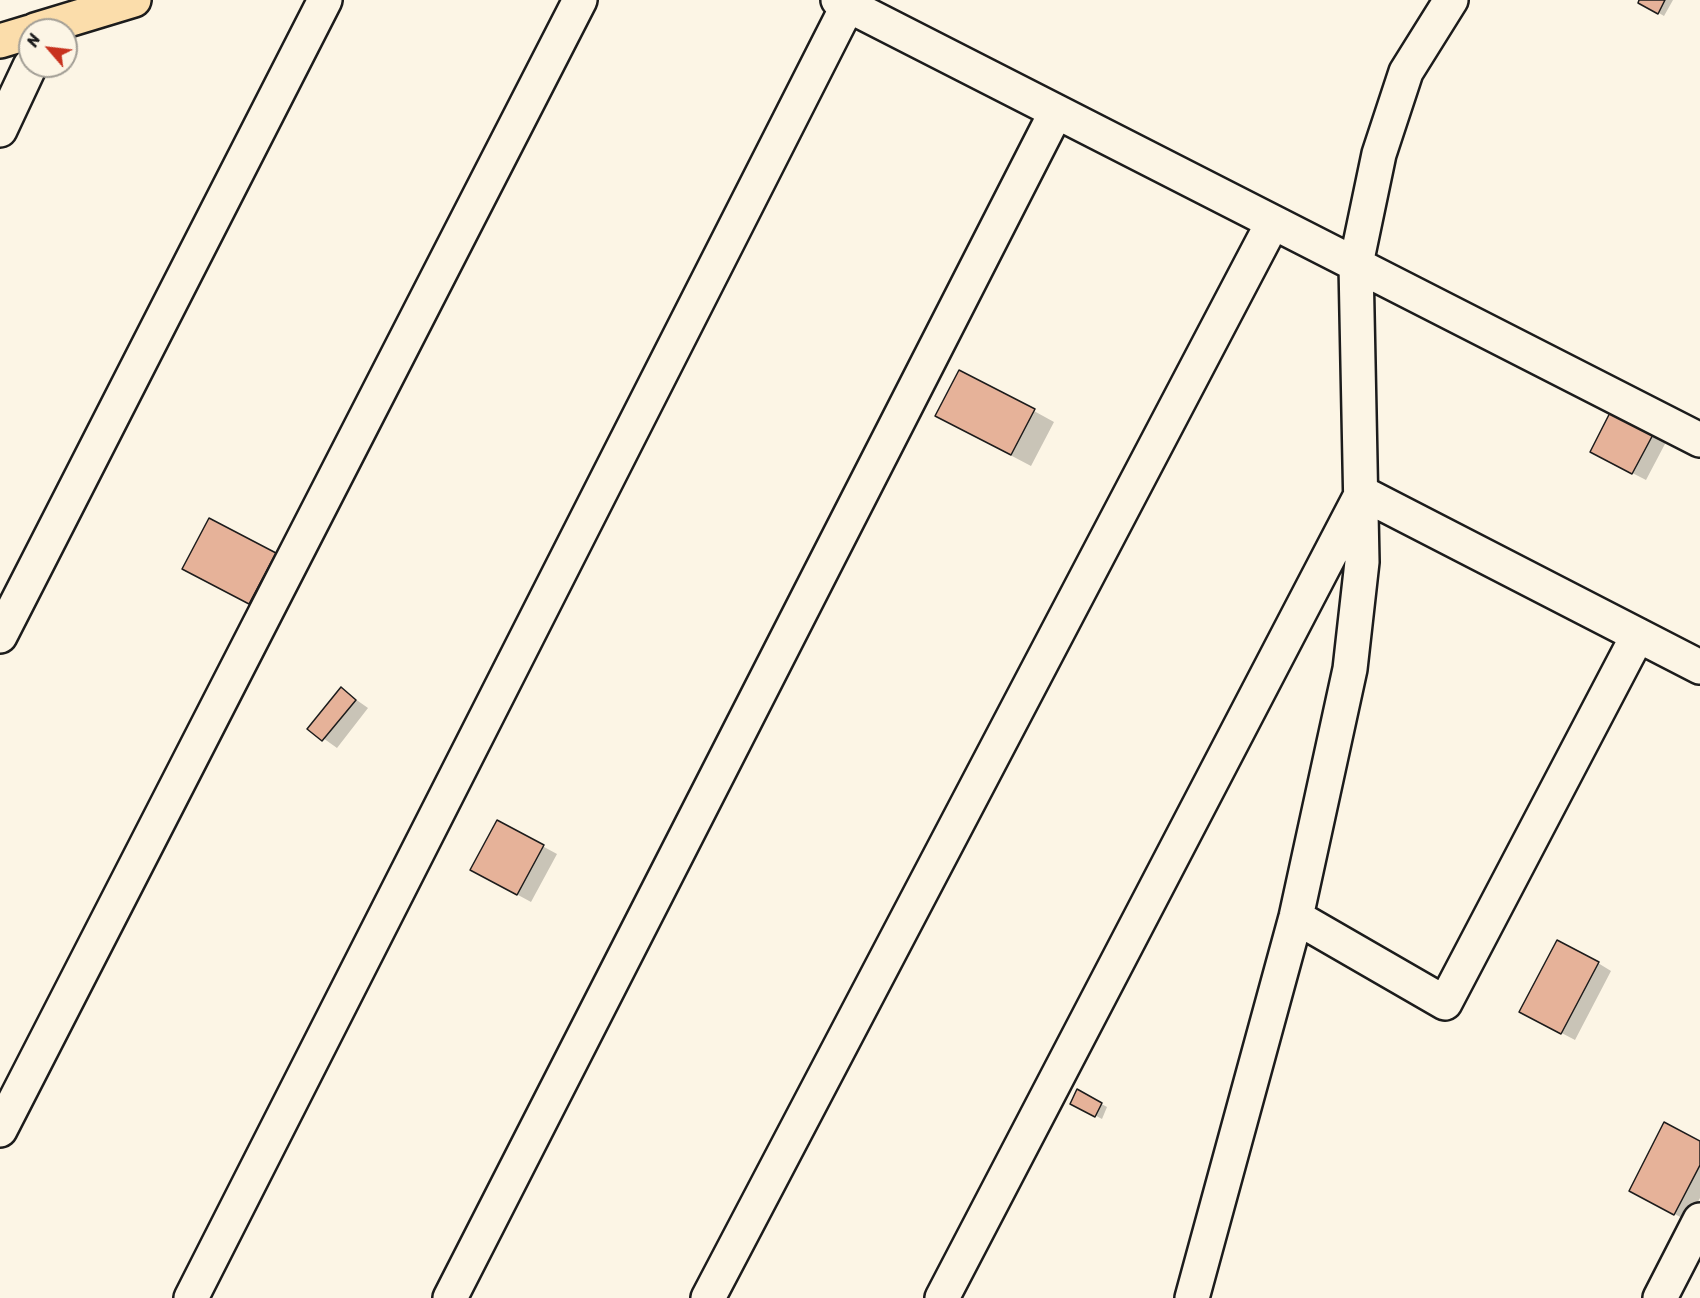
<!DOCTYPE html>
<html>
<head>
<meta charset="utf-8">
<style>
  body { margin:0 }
  #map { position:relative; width:1700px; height:1298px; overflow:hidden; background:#fcf5e5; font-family:Sriracha,sans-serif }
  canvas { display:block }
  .north { position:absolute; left:18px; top:18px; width:60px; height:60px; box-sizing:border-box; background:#fcf5e5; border:2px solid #a29e95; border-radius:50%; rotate:298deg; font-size:16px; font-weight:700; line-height:24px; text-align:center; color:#1c1c1c }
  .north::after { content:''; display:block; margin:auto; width:21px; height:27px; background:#c8321e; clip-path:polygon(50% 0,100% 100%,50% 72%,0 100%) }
</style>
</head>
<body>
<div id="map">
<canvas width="1700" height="1298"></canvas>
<div class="north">N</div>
</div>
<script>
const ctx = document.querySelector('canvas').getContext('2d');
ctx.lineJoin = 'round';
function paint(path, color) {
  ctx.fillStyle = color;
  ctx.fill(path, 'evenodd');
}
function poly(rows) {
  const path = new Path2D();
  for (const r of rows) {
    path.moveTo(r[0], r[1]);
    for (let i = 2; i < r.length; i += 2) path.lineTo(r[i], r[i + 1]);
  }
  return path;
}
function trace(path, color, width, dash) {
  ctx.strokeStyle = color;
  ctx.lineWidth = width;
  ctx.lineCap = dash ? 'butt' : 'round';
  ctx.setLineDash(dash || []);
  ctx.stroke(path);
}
paint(poly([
  [1641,0,1673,0,1664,16,1640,2],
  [1034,411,1054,422,1031,466,957,427],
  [1676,423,1646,480,1605,459],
  [275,554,295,566,269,614,204,580],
  [341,689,368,708,337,748,309,728],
  [498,822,557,854,531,902,485,877],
  [1598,963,1611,971,1575,1040,1535,1019],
  [1078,1091,1107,1107,1102,1119,1072,1103],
  [1700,1143,1700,1198,1688,1221,1644,1198]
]), '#0003');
const building = poly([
  [1639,0,1665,0,1658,14,1638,3,1639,0],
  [959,370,1035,409,1011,455,935,416,959,370],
  [1621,391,1664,414,1632,474,1590,452,1621,391],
  [209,518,276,553,249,604,182,569,209,518],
  [341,687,356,700,322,741,307,729,341,687],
  [497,820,544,845,517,895,470,870,497,820],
  [1557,940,1599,962,1561,1034,1519,1012,1557,940],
  [1077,1089,1102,1103,1095,1117,1070,1104,1077,1089],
  [1664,1122,1700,1141,1700,1165,1674,1215,1629,1191,1664,1122]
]);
paint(building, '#e6b299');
trace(building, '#1c1c1c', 1.5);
const minor = poly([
  [838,0,1700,440],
  [0,130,30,66],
  [0,636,325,0],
  [1296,917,1445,1003,1638,635],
  [0,1130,580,0],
  [191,1298,848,5],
  [450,1298,1056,112],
  [708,1298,1273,222],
  [942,1298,1362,493,1700,667],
  [1192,1298,1296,917,1350,669,1362,562,1356,264,1379,154,1406,72,1451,0],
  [1660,1298,1700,1220]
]);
const highway = poly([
  [35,30,134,0],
  [0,41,30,32]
]);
trace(minor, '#1c1c1c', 38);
trace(highway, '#1c1c1c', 38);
trace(minor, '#fcf5e5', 33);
trace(highway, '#fbddab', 33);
</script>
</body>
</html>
